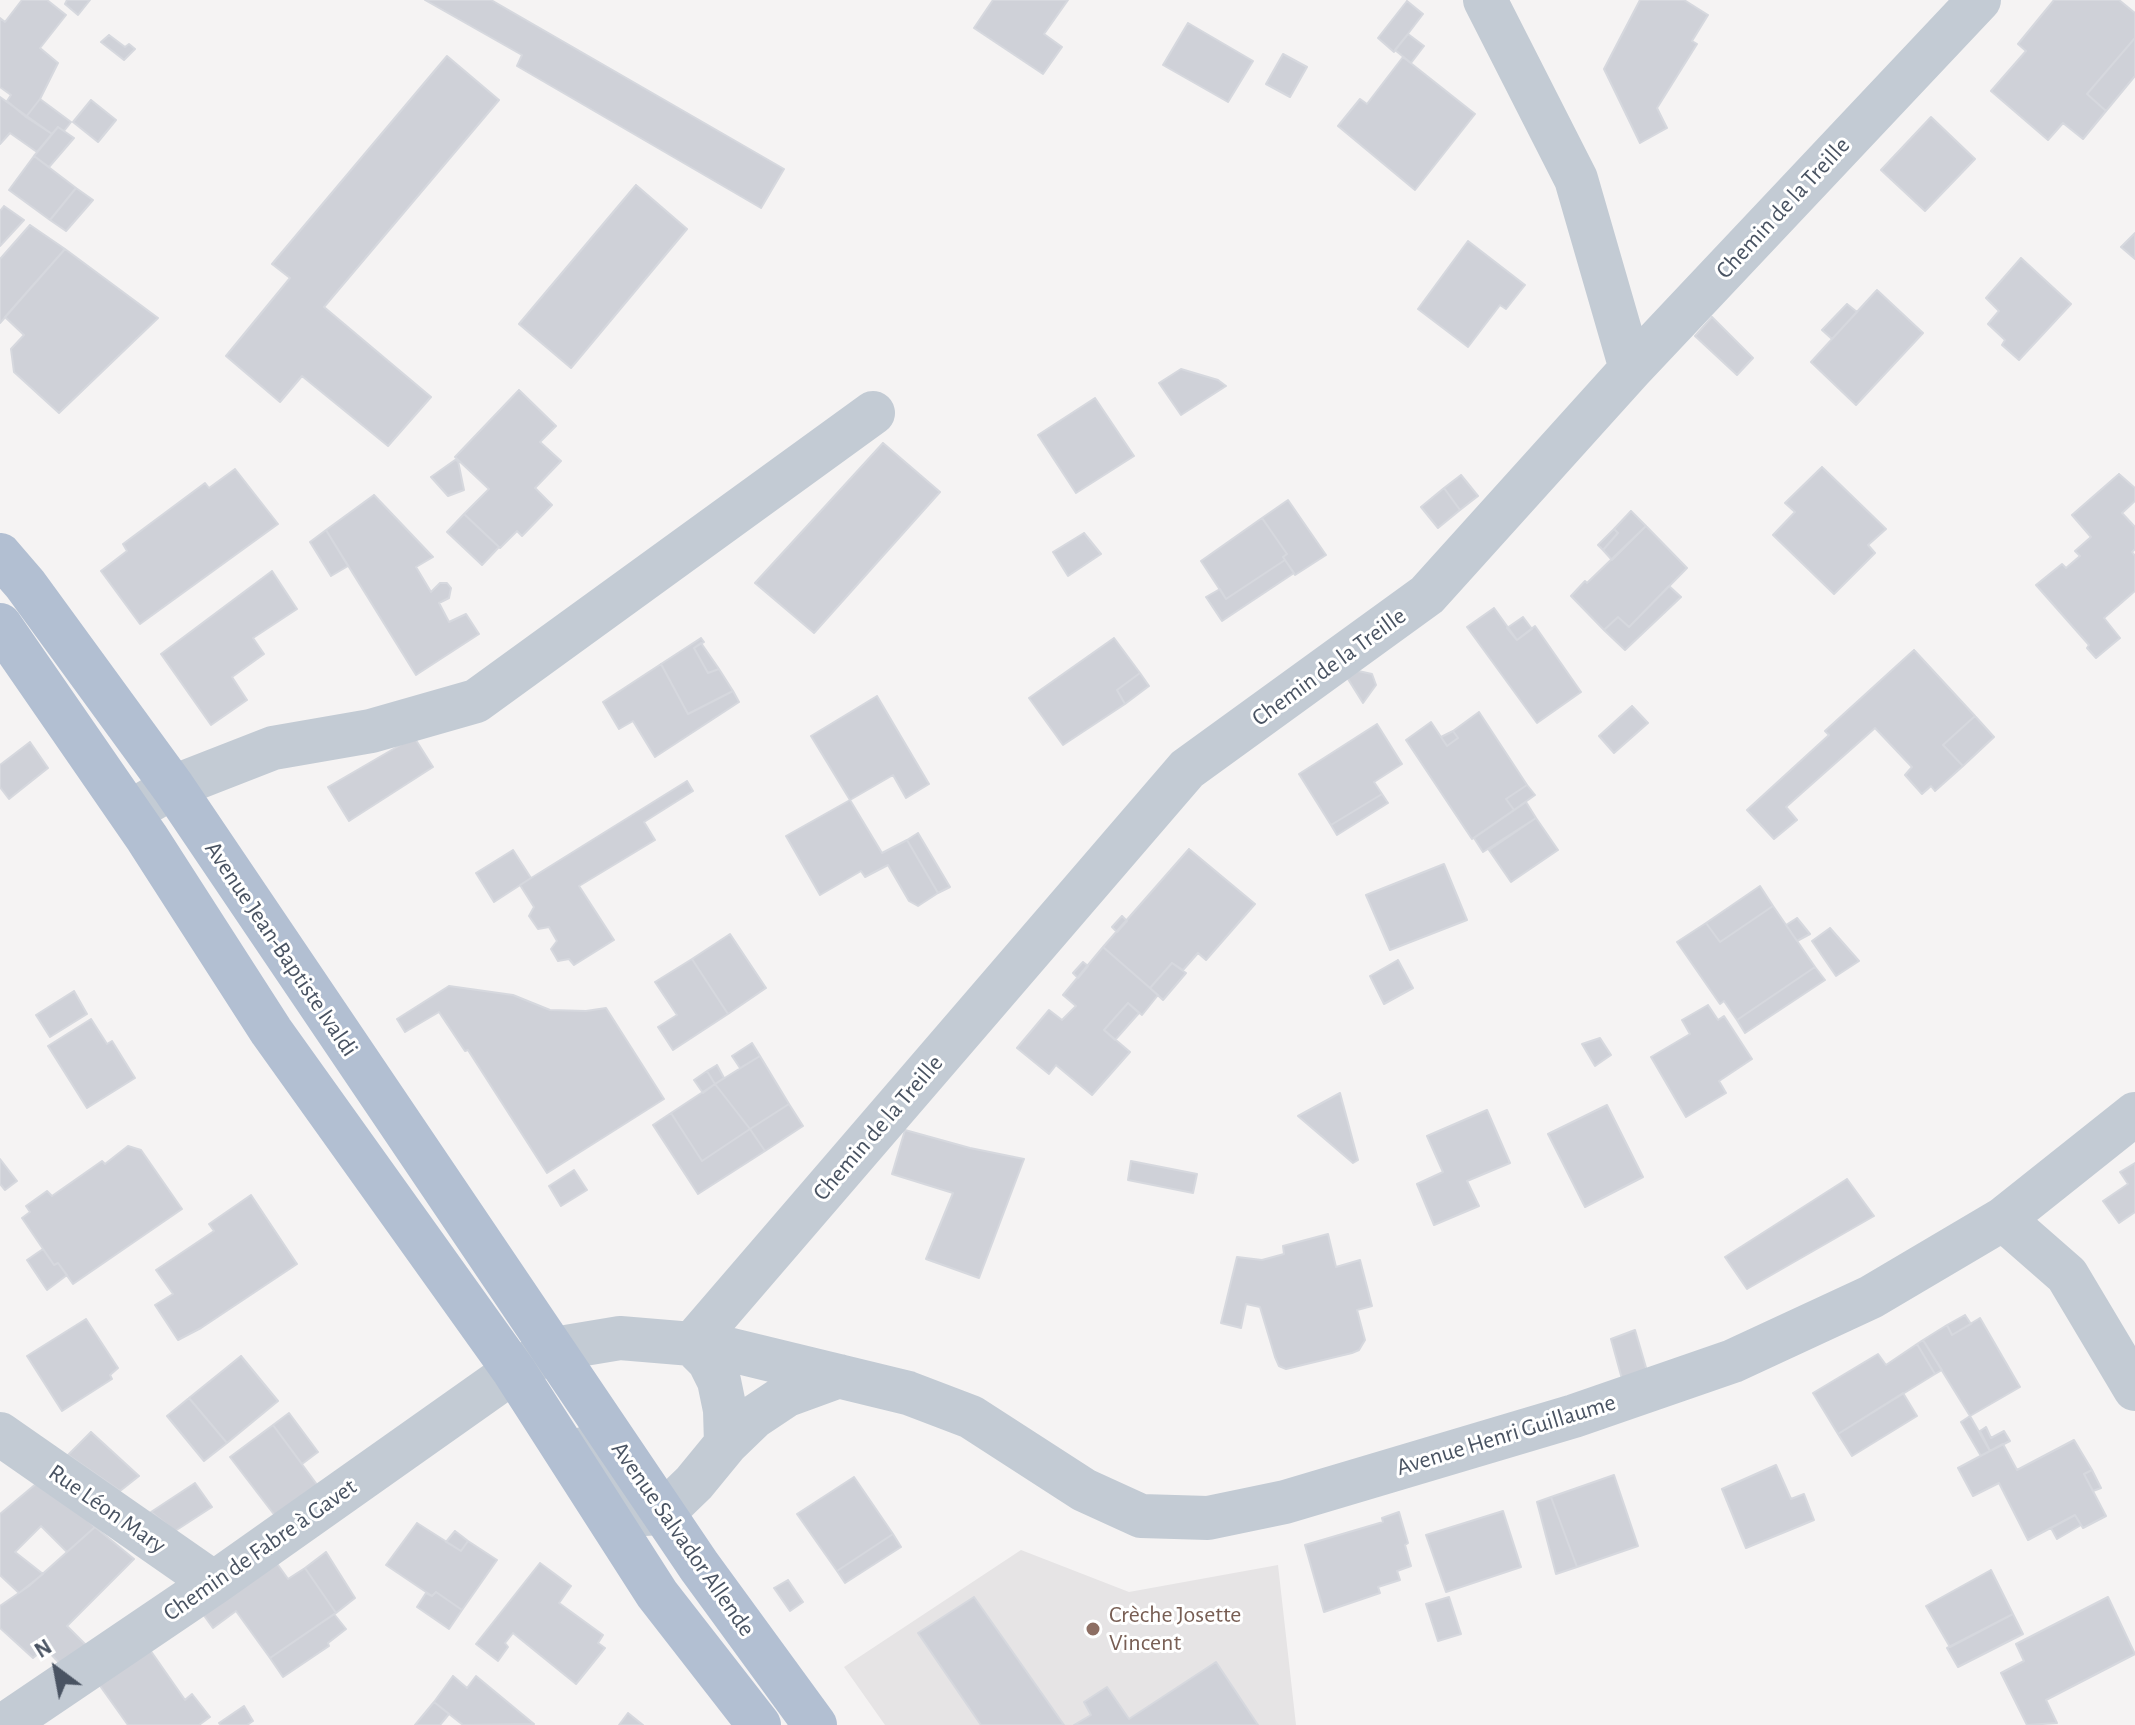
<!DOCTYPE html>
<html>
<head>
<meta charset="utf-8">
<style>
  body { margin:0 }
  #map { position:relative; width:2135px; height:1725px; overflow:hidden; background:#f5f3f3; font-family:"Alegreya Sans",sans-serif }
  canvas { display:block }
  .north { position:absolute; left:16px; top:1629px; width:80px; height:80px; -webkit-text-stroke:6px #fff; paint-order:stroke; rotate:328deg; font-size:22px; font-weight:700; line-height:32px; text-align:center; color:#495362 }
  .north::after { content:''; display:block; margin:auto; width:28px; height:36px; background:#495362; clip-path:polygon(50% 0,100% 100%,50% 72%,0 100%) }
</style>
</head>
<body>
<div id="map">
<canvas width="2135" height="1725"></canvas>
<div class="north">N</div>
</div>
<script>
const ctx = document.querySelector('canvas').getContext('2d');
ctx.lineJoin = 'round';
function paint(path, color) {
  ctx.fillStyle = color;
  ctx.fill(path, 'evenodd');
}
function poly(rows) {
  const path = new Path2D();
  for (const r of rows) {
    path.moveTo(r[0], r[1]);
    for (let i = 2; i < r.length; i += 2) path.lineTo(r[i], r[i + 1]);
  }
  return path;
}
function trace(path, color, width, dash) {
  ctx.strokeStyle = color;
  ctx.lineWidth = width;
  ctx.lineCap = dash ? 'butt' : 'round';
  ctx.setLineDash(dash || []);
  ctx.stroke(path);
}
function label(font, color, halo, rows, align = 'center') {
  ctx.font = font + ' "Alegreya Sans",sans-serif';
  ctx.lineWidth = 6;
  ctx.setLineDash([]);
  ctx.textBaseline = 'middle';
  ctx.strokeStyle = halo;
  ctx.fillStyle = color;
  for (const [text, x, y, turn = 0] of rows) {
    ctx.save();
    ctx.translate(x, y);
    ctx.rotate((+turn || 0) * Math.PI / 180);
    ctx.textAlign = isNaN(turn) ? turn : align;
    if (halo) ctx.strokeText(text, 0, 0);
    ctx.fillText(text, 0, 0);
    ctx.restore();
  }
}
paint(poly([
  [1021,1550,1129,1592,1278,1565,1296,1725,885,1725,844,1667]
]), '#e6e4e5');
const building = poly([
  [22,0,47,0,66,15,40,48,58,63,40,99,26,117,7,101,11,95,0,87,0,18,5,22,22,0],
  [67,0,90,0,78,15,65,4,67,0],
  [425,0,491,0,784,169,761,208,517,66,522,55,425,0],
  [993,0,1068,0,1044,34,1062,47,1043,74,974,28,993,0],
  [1640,0,1684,0,1708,15,1692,41,1697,44,1657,108,1667,128,1640,143,1604,69,1640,0],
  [2054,0,2119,0,2135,13,2135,38,2087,94,2106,111,2083,139,2063,123,2048,140,1991,91,2026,51,2018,44,2054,0],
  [1407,1,1423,14,1394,52,1378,38,1407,1],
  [1188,23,1253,61,1228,102,1163,65,1188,23],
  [1408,34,1424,46,1411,63,1395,50,1408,34],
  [109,35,125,47,129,44,135,49,124,60,101,42,109,35],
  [2135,38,2135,76,2106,111,2087,94,2135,38],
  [1283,54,1307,67,1290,97,1266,84,1283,54],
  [447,56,499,100,324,307,431,397,388,446,302,376,280,402,226,356,290,278,272,264,447,56],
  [1403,57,1475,114,1415,190,1338,126,1360,99,1367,104,1403,57],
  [0,97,52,134,37,152,10,133,0,144,0,97],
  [40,99,71,122,64,131,58,127,52,134,26,117,40,99],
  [91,100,116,120,98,142,73,122,91,100],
  [1931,117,1975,159,1925,211,1881,170,1931,117],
  [58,127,74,138,49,167,34,156,58,127],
  [34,156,76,188,50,220,9,190,34,156],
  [636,185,687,229,571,368,519,324,636,185],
  [76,188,93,200,66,231,50,220,76,188],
  [4,206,24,220,0,246,0,211,4,206],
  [30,225,65,249,0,323,0,259,30,225],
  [2135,233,2135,259,2121,247,2135,233],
  [1468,241,1525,285,1506,309,1500,305,1468,347,1418,309,1468,241],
  [65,249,158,318,59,413,14,372,11,349,24,335,5,317,65,249],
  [2021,258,2071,304,2019,360,2002,345,2005,340,1988,324,1999,311,1986,298,2021,258],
  [1877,290,1923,333,1856,405,1811,362,1877,290],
  [1847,304,1857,312,1832,339,1822,330,1847,304],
  [1712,317,1753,358,1737,375,1695,336,1712,317],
  [1181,369,1218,380,1226,386,1181,415,1159,383,1181,369],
  [519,390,556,426,540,442,561,461,535,488,552,505,522,536,517,531,500,548,464,514,489,489,455,457,519,390],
  [1095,398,1134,456,1076,493,1038,435,1095,398],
  [883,443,940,492,814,633,755,583,883,443],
  [455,460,458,461,464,490,448,496,431,477,455,460],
  [1822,467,1886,529,1868,545,1875,553,1834,594,1773,535,1795,512,1785,503,1822,467],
  [235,469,278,524,140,624,101,571,127,551,123,544,205,483,209,488,235,469],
  [2119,474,2135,488,2135,501,2122,513,2135,527,2135,549,2132,552,2135,556,2135,591,2104,618,2120,638,2096,658,2087,648,2089,645,2036,585,2062,564,2066,568,2080,556,2075,551,2091,537,2072,515,2119,474],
  [1461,475,1478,496,1460,510,1444,488,1461,475],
  [1444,488,1460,510,1438,528,1421,507,1444,488],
  [374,495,433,557,416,567,431,592,440,583,447,583,451,588,449,598,439,603,449,622,466,614,479,634,416,675,326,530,374,495],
  [1288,500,1326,555,1295,575,1283,557,1287,554,1262,518,1288,500],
  [1631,511,1646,526,1612,560,1603,550,1618,533,1614,529,1631,511],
  [464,514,499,547,482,565,447,532,464,514],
  [1262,518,1287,554,1283,557,1285,560,1226,599,1201,561,1262,518],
  [1646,526,1687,568,1629,627,1618,617,1604,630,1571,596,1585,581,1587,583,1646,526],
  [1614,529,1618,533,1603,550,1598,545,1614,529],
  [326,530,348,566,331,576,310,542,326,530],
  [1084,533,1101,554,1068,576,1053,552,1084,533],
  [1285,560,1294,573,1222,621,1206,597,1220,589,1226,599,1285,560],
  [272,571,297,609,253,638,264,654,232,677,247,700,211,725,161,654,272,571],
  [1669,586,1681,597,1625,650,1604,630,1618,617,1629,627,1669,586],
  [1494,608,1517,640,1535,626,1581,692,1537,723,1467,627,1494,608],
  [1523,617,1532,629,1517,640,1507,628,1523,617],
  [701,638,704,642,694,648,708,673,719,669,733,691,688,714,661,664,701,638],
  [1114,638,1140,673,1117,690,1125,704,1063,745,1029,698,1114,638],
  [701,643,719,669,708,673,694,648,701,643],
  [1914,650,1975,716,1943,745,1963,766,1935,791,1931,786,1922,794,1905,775,1912,767,1875,728,1786,807,1797,820,1774,839,1747,810,1829,735,1825,731,1914,650],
  [661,664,688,714,733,691,739,702,655,757,633,721,619,729,603,702,661,664],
  [1349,669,1372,674,1376,685,1363,703,1343,671,1349,669],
  [1140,673,1149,686,1125,704,1117,690,1140,673],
  [877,696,929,784,906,798,893,775,850,800,811,736,877,696],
  [1632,706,1648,723,1614,753,1599,736,1632,706],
  [1479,712,1527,785,1506,799,1514,810,1472,839,1406,740,1431,722,1447,746,1458,738,1453,731,1479,712],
  [1975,716,1994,737,1963,766,1943,745,1975,716],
  [1377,724,1402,764,1374,782,1382,794,1331,825,1299,774,1377,724],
  [1453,731,1458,738,1447,746,1441,737,1453,731],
  [414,737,433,767,349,821,328,787,414,737],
  [30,742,48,768,9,799,0,787,0,765,30,742],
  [687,781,693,791,644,822,655,840,579,886,614,940,574,965,569,959,558,961,551,949,557,941,549,927,538,929,529,916,534,907,520,885,687,781],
  [1527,785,1535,795,1514,810,1506,799,1527,785],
  [1382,794,1388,803,1337,835,1331,825,1382,794],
  [850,800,882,853,907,840,938,893,918,906,909,901,888,865,865,877,861,871,820,895,786,836,850,800],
  [1526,802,1536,818,1483,852,1474,838,1526,802],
  [1536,818,1558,850,1511,882,1489,850,1536,818],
  [918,833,950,887,938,893,907,840,918,833],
  [1189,849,1255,904,1206,960,1198,953,1183,970,1172,963,1150,988,1103,947,1189,849],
  [513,850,531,878,494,902,476,873,513,850],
  [1444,864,1467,920,1390,950,1366,895,1444,864],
  [1760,886,1773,906,1720,942,1706,923,1760,886],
  [1773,906,1815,967,1737,1020,1724,1001,1720,1004,1677,942,1706,923,1720,942,1773,906],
  [1122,916,1127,921,1117,932,1112,927,1122,916],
  [1797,918,1810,934,1797,941,1786,925,1797,918],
  [1830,928,1859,961,1836,976,1812,941,1830,928],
  [730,934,766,988,728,1014,692,959,730,934],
  [1103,947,1158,995,1142,1015,1128,1003,1104,1030,1130,1052,1092,1095,1056,1065,1049,1074,1017,1048,1049,1010,1062,1020,1076,1006,1063,995,1103,947],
  [692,959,728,1014,673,1050,658,1027,677,1015,655,982,692,959],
  [1398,960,1413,988,1384,1004,1370,976,1398,960],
  [1083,962,1088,966,1078,978,1073,973,1083,962],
  [1172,963,1186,973,1163,1000,1150,988,1172,963],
  [1815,967,1825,980,1745,1033,1737,1020,1815,967],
  [449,986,513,995,550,1010,586,1011,606,1008,664,1099,547,1173,468,1050,465,1051,439,1012,405,1032,397,1019,449,986],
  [74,991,87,1014,50,1037,36,1015,74,991],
  [1128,1003,1139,1013,1115,1040,1104,1030,1128,1003],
  [1708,1005,1718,1020,1724,1016,1752,1059,1719,1081,1726,1093,1686,1117,1651,1057,1690,1034,1682,1020,1708,1005],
  [91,1019,107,1044,112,1041,135,1078,87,1108,48,1046,91,1019],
  [1600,1038,1611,1055,1595,1066,1582,1044,1600,1038],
  [752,1043,760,1056,740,1068,732,1056,752,1043],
  [760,1056,789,1104,750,1129,715,1084,760,1056],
  [717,1065,724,1078,715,1084,707,1071,717,1065],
  [707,1071,715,1084,703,1093,694,1080,707,1071],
  [715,1084,750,1129,702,1161,671,1113,715,1084],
  [1340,1093,1358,1160,1353,1163,1298,1116,1340,1093],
  [789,1104,803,1126,765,1151,750,1129,789,1104],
  [1607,1105,1643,1177,1585,1207,1548,1134,1607,1105],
  [1487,1110,1510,1163,1467,1181,1479,1206,1434,1225,1417,1184,1443,1172,1427,1136,1487,1110],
  [671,1113,702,1161,750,1129,765,1151,698,1194,653,1125,671,1113],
  [905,1130,970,1148,1024,1159,979,1278,926,1259,953,1193,892,1174,905,1130],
  [128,1146,141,1150,182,1209,73,1284,58,1263,54,1265,22,1218,30,1212,26,1206,47,1191,52,1196,102,1161,105,1164,128,1146],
  [0,1159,17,1181,5,1190,0,1184,0,1159],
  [1131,1161,1197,1174,1193,1193,1128,1180,1131,1161],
  [2135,1163,2135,1212,2119,1223,2103,1201,2128,1184,2120,1172,2135,1163],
  [574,1170,587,1190,561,1206,549,1186,574,1170],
  [1847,1179,1874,1216,1747,1289,1725,1257,1847,1179],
  [251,1195,297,1264,201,1328,178,1340,155,1305,173,1294,156,1270,214,1231,209,1224,251,1195],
  [1328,1234,1336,1267,1360,1260,1372,1306,1357,1310,1365,1340,1359,1350,1352,1353,1286,1369,1279,1366,1275,1357,1260,1307,1246,1304,1241,1328,1221,1323,1237,1257,1262,1260,1284,1254,1283,1246,1328,1234],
  [43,1249,54,1265,58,1263,67,1275,47,1290,27,1260,43,1249],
  [1965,1315,1971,1324,1952,1335,1947,1325,1965,1315],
  [1980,1318,2020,1387,1970,1416,1923,1340,1947,1325,1952,1335,1980,1318],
  [86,1319,118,1368,110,1375,112,1379,62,1411,27,1356,86,1319],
  [1635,1330,1647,1371,1622,1379,1611,1339,1635,1330],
  [1923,1340,1942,1370,1935,1374,1917,1344,1923,1340],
  [1917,1344,1935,1374,1838,1434,1813,1393,1878,1354,1886,1365,1917,1344],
  [241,1356,278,1401,227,1443,189,1398,241,1356],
  [1903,1393,1917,1416,1852,1456,1838,1434,1903,1393],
  [189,1398,227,1443,204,1461,167,1416,189,1398],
  [289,1413,318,1452,302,1464,273,1425,289,1413],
  [1970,1416,1990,1451,1981,1456,1961,1422,1970,1416],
  [273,1425,318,1486,276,1517,230,1457,273,1425],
  [1986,1427,1991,1438,2004,1431,2010,1441,1990,1451,1980,1431,1986,1427],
  [91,1432,139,1476,120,1491,68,1455,91,1432],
  [2074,1440,2092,1470,2084,1474,2106,1516,2083,1528,2075,1515,2028,1540,1999,1483,1973,1496,1958,1468,2003,1444,2017,1470,2074,1440],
  [1776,1465,1791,1499,1804,1494,1814,1520,1746,1548,1722,1489,1776,1465],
  [2092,1470,2101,1488,2093,1491,2084,1474,2092,1470],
  [1614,1475,1638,1546,1577,1567,1551,1497,1614,1475],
  [854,1477,893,1534,837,1571,797,1514,854,1477],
  [43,1478,95,1527,67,1552,41,1526,15,1552,43,1574,19,1593,0,1575,0,1514,43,1478],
  [195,1483,212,1507,175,1531,151,1512,195,1483],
  [1551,1497,1577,1567,1556,1574,1537,1502,1551,1497],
  [1503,1511,1521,1567,1446,1592,1426,1535,1503,1511],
  [1399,1512,1408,1543,1405,1545,1411,1566,1397,1571,1400,1580,1378,1587,1380,1593,1324,1612,1305,1545,1383,1522,1382,1518,1399,1512],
  [2075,1515,2081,1525,2057,1539,2051,1528,2075,1515],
  [417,1523,461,1551,468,1541,497,1560,462,1610,436,1592,432,1596,386,1565,417,1523],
  [95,1527,134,1559,67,1626,90,1649,63,1667,45,1648,33,1658,0,1628,0,1606,29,1586,95,1527],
  [455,1531,468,1541,461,1551,446,1542,455,1531],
  [893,1534,901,1547,845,1583,837,1571,893,1534],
  [326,1552,355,1598,336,1613,305,1568,326,1552],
  [273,1558,288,1579,305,1568,336,1613,270,1658,236,1611,213,1628,200,1610,273,1558],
  [540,1563,571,1586,559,1603,603,1635,598,1643,605,1648,576,1684,513,1633,505,1643,508,1647,498,1661,476,1644,540,1563],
  [1991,1570,2013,1614,1950,1647,1926,1606,1991,1570],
  [788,1580,803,1602,790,1611,774,1588,788,1580],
  [436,1592,462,1610,449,1629,417,1607,426,1593,432,1596,436,1592],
  [974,1597,1064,1725,981,1725,918,1633,974,1597],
  [1449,1597,1461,1634,1438,1641,1426,1604,1449,1597],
  [2108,1597,2135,1654,2046,1700,2057,1723,2027,1725,2001,1673,2024,1661,2016,1644,2108,1597],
  [334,1614,346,1629,328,1643,329,1646,283,1677,270,1658,334,1614],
  [2013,1614,2023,1634,1958,1667,1947,1648,2013,1614],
  [148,1647,185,1700,192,1694,210,1717,199,1725,128,1725,98,1683,148,1647],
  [1216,1662,1258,1725,1074,1725,1091,1715,1084,1702,1107,1687,1129,1719,1216,1662],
  [453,1676,467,1688,476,1676,534,1724,463,1725,434,1702,453,1676],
  [434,1702,449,1714,440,1725,415,1725,434,1702],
  [244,1706,253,1721,247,1725,221,1725,219,1723,244,1706],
  [628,1713,643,1725,619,1725,628,1713]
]);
paint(building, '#cfd1d8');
trace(building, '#d6d8de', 2);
trace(poly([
  [1485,0,1576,179,1631,369],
  [130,812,173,787,273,748,371,731,476,701,873,413],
  [2003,1219,2067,1275,2135,1389],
  [692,1344,1187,769,1427,595,1631,369,1979,0],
  [692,1344,709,1361,719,1381,725,1410,726,1444],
  [0,1434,214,1583],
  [586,1448,631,1511,644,1514,663,1513,694,1483,726,1444,754,1417,787,1395,839,1376],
  [4,1725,214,1583,514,1371,554,1349,620,1338,692,1344,727,1349,908,1393,971,1417,1084,1490,1141,1516,1208,1518,1285,1502,1574,1416,1733,1361,1871,1297,2003,1219,2135,1114]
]), '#c3cbd4', 44);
trace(poly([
  [0,555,25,584,173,787,699,1566,815,1725],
  [0,625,147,838,271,1031,514,1371,657,1594,759,1725]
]), '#b2bfd2', 44);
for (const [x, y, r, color] of [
  [1093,1629,8,"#8d6e63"]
]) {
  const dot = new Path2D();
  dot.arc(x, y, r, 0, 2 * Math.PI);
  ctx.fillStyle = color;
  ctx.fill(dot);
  trace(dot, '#fff', 3);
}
label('24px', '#495362', '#fff', [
  ["Chemin de la Treille",1783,208,-47],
  ["Chemin de la Treille",1329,667,-36],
  ["Avenue Jean-Baptiste Ivaldi",281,949,56],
  ["Chemin de la Treille",878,1128,-49],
  ["Avenue Henri Guillaume",1506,1435,-17],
  ["Rue Léon Mary",107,1509,35],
  ["Avenue Salvador Allende",683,1539,55],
  ["Chemin de Fabre à Gavet",260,1550,-35]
]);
label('24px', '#785e54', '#fff', [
  ["Crèche Josette",1109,1615],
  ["Vincent",1109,1643]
], 'left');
</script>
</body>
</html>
